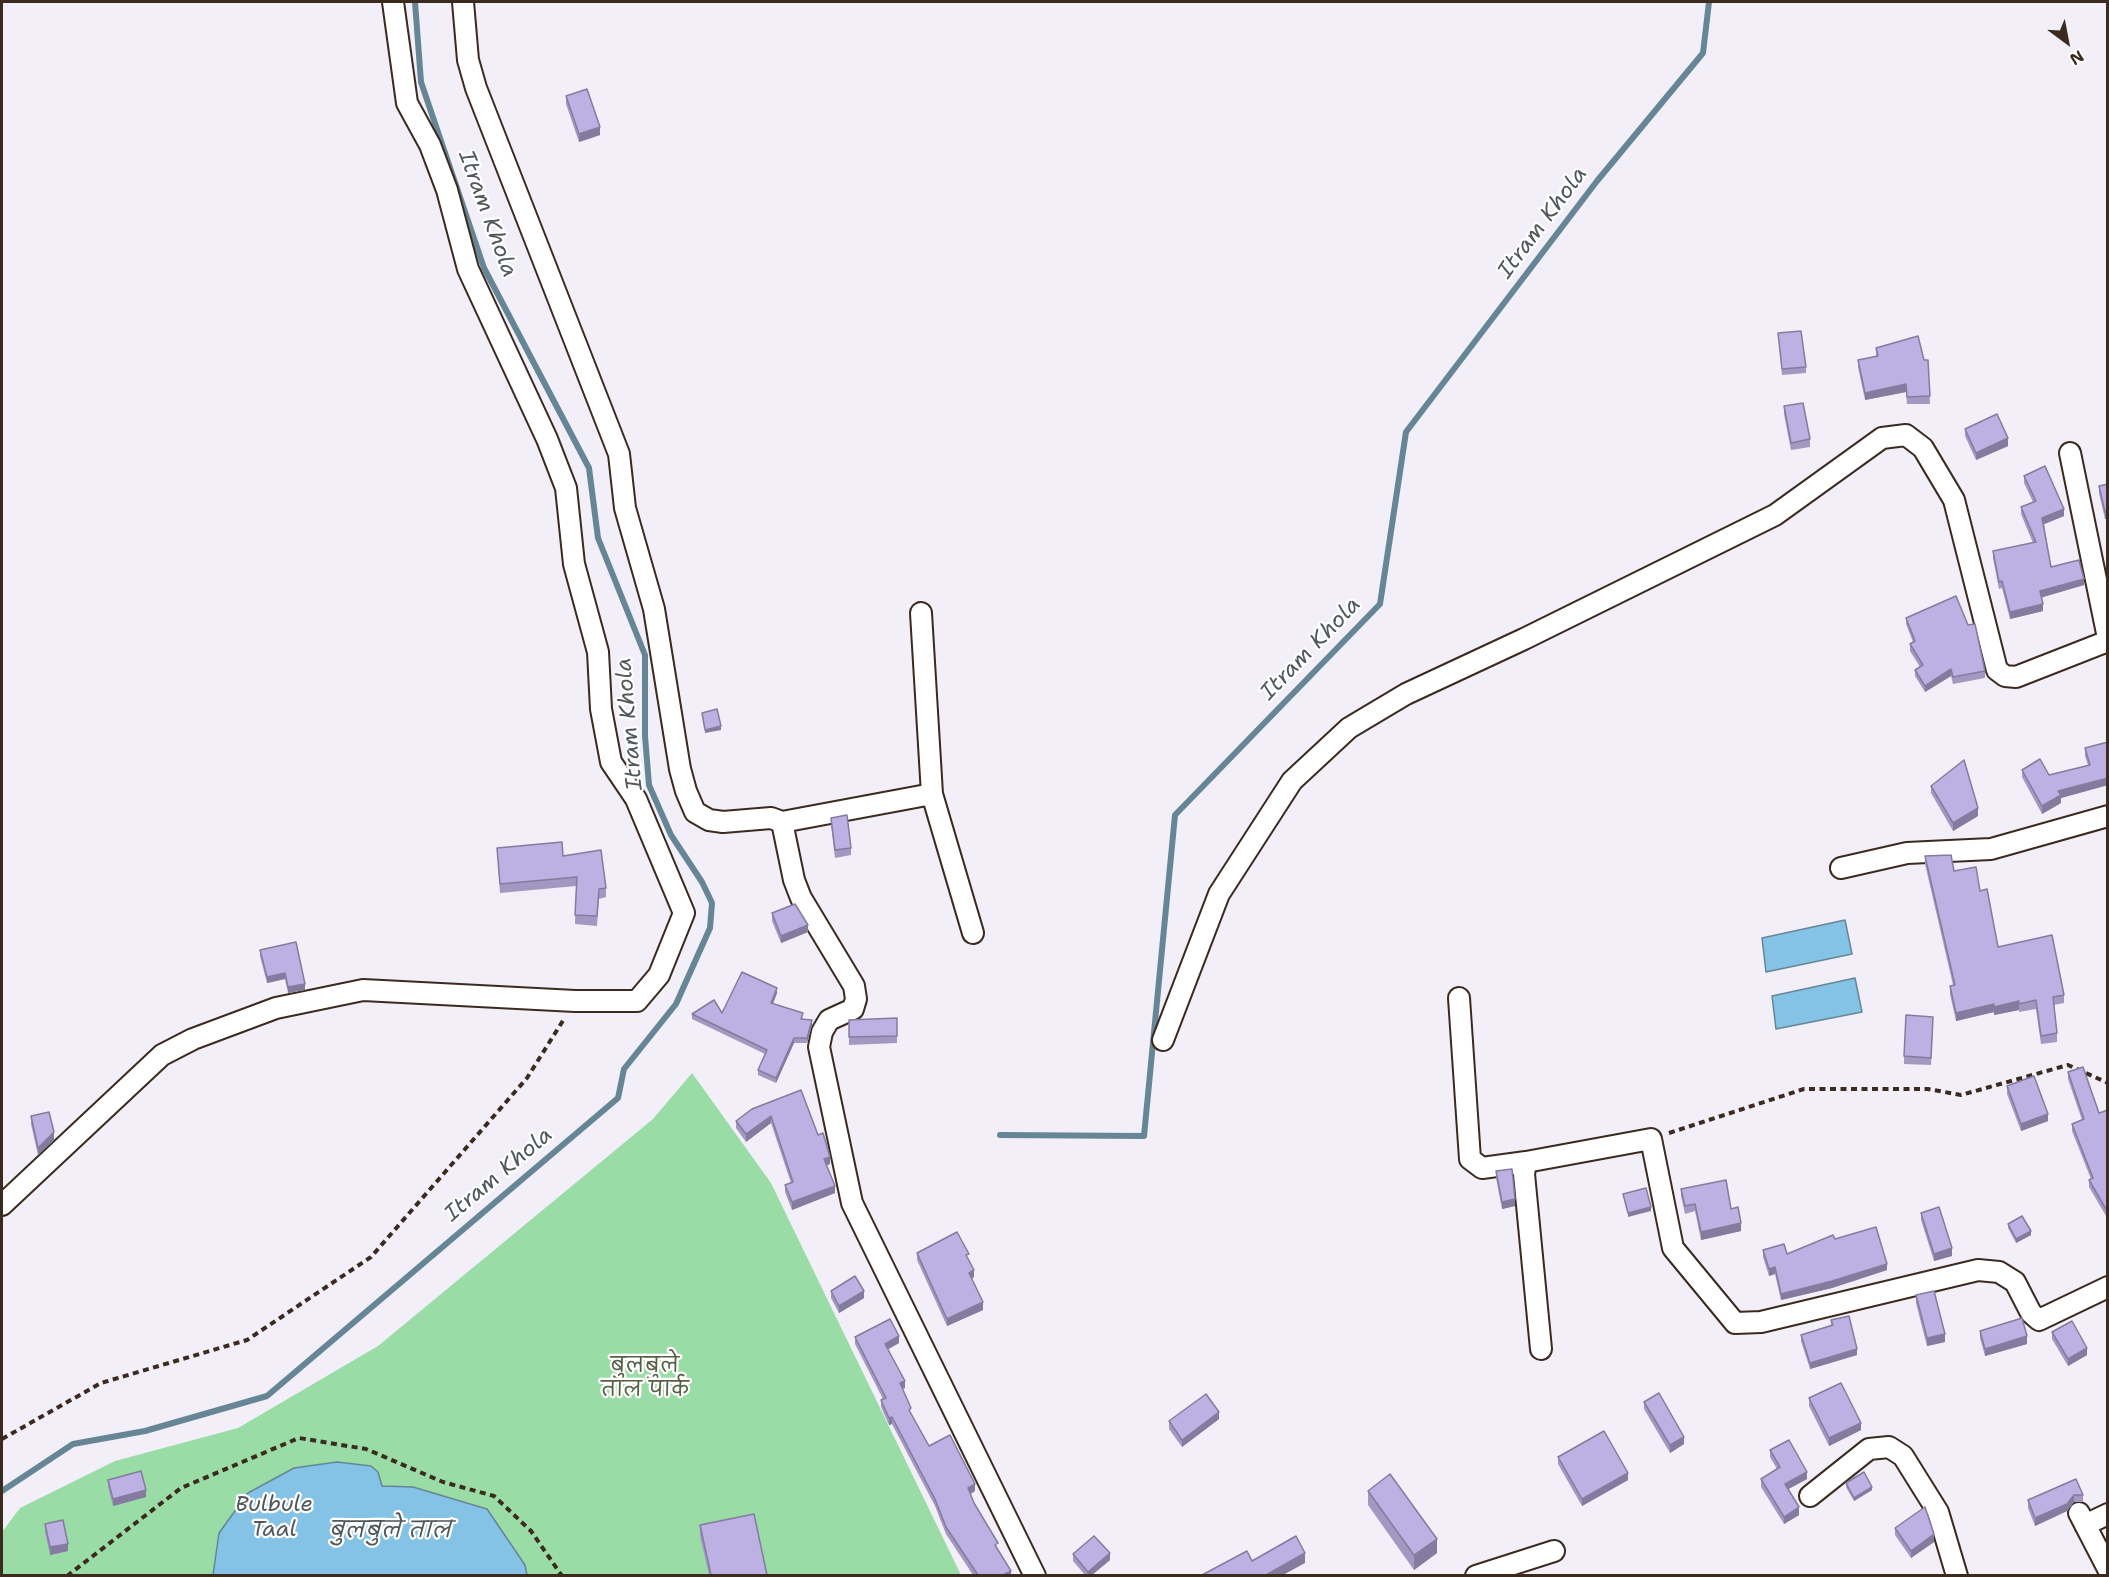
<!DOCTYPE html>
<html>
<head>
<meta charset="utf-8">
<style>
  body { margin:0 }
  #map { position:relative; width:2109px; height:1577px; overflow:hidden; background:#f2eff9; font-family:"Shantell Sans",sans-serif }
  canvas { display:block }
  .frame { position:absolute; inset:0; border:3px solid #3b2a1e; pointer-events:none }
  .north { position:absolute; left:2037px; top:12px; width:60px; height:60px; -webkit-text-stroke:4px #fff; paint-order:stroke; rotate:148deg; font-size:16px; font-weight:700; line-height:24px; text-align:center; color:#3b2a1e }
  .north::after { content:''; display:block; margin:auto; width:21px; height:27px; background:#3b2a1e; clip-path:polygon(50% 0,100% 100%,50% 72%,0 100%) }
</style>
</head>
<body>
<div id="map">
<canvas width="2109" height="1577"></canvas>
<div class="frame"></div>
<div class="north">N</div>
</div>
<script>
const ctx = document.querySelector('canvas').getContext('2d');
ctx.lineJoin = 'round';
function paint(path, color) {
  ctx.fillStyle = color;
  ctx.fill(path, 'evenodd');
}
function poly(rows) {
  const path = new Path2D();
  for (const r of rows) {
    path.moveTo(r[0], r[1]);
    for (let i = 2; i < r.length; i += 2) path.lineTo(r[i], r[i + 1]);
  }
  return path;
}
function trace(path, color, width, dash) {
  ctx.strokeStyle = color;
  ctx.lineWidth = width;
  ctx.lineCap = dash ? 'butt' : 'round';
  ctx.setLineDash(dash || []);
  ctx.stroke(path);
}
function label(font, color, halo, rows, align = 'center') {
  ctx.font = font + ' "Shantell Sans","Playpen Sans Deva",sans-serif';
  ctx.lineWidth = 4.5;
  ctx.setLineDash([]);
  ctx.textBaseline = 'middle';
  ctx.strokeStyle = halo;
  ctx.fillStyle = color;
  for (const [text, x, y, turn = 0] of rows) {
    ctx.save();
    ctx.translate(x, y);
    ctx.rotate((+turn || 0) * Math.PI / 180);
    ctx.textAlign = isNaN(turn) ? turn : align;
    if (halo) ctx.strokeText(text, 0, 0);
    ctx.fillText(text, 0, 0);
    ctx.restore();
  }
}
paint(poly([
  [692,1073,771,1183,961,1575,527,1575,525,1565,487,1509,413,1487,278,1575,2,1575,2,1532,20,1508,115,1461,238,1428,378,1346,653,1119]
]), '#9adca6');
const water = poly([
  [1845,920,1852,954,1766,972,1762,938,1845,920],
  [1855,978,1862,1012,1776,1029,1772,996,1855,978],
  [337,1462,371,1466,378,1472,382,1486,413,1487,487,1509,525,1565,527,1575,213,1575,219,1533,248,1493,294,1468,337,1462]
]);
paint(water, '#84c3e5');
trace(water, '#678695', 1.5);
trace(poly([
  [1000,1135,1144,1136,1175,815,1380,604,1406,432,1597,181,1703,53,1709,2],
  [2,1491,73,1444,145,1431,267,1396,618,1098,624,1069,676,1004,710,928,712,903,702,882,671,835,649,785,645,736,645,655,598,538,589,468,484,268,421,82,415,2]
]), '#678695', 6);
const minor = poly([
  [463,2,468,60,476,88,619,454,625,508,654,609,680,769,686,791,695,812,709,820,723,822,771,818,782,822,794,880,801,898,854,986,856,999,853,1009,829,1020,822,1032,819,1047,852,1203,1035,1576],
  [2070,453,2108,638],
  [921,613,932,794,973,933],
  [782,822,932,794],
  [1841,868,1907,853,1991,849,2108,816],
  [1459,998,1470,1159,1482,1168,1526,1162],
  [1163,1040,1219,894,1292,781,1349,728,1406,694,1524,639,1775,515,1882,438,1906,435,1923,448,1954,500,1997,670,2005,676,2016,677,2108,641],
  [2,1205,162,1055,193,1039,276,1008,363,990,575,1001,637,1001,659,975,684,913,636,799,611,762,601,709,598,652,574,564,566,488,547,439,468,269,447,190,430,145,407,103,393,2],
  [1541,1349,1524,1174,1526,1162,1651,1139,1673,1248,1735,1323,1761,1322,1978,1270,1999,1272,2015,1282,2031,1313,2039,1320,2108,1287],
  [1810,1496,1869,1449,1889,1447,1903,1456,1938,1512,1957,1576],
  [2079,1513,2108,1569],
  [2085,1525,2108,1514],
  [1476,1576,1554,1551]
]);
trace(minor, '#3b2a1e', 24);
trace(poly([
  [1669,1133,1804,1089,1928,1089,1961,1095,2068,1065,2108,1083],
  [2,1439,101,1383,247,1340,371,1257,527,1078,564,1019],
  [67,1576,181,1488,299,1438,366,1449,443,1482,494,1496,531,1531,562,1576]
]), '#3b2a1e', 4, [6, 4.5]);
trace(minor, '#fff', 20);
paint(poly([
  [566,96,600,135,579,142,566,104],
  [1778,333,1806,367,1806,373,1782,375],
  [1876,348,1924,360,1928,360,1930,404,1907,404,1906,392,1865,400,1858,367,1858,360,1876,356],
  [1784,406,1810,439,1810,447,1791,450,1784,414],
  [1965,429,2008,446,1976,460,1965,436],
  [2024,476,2064,516,2044,524,2051,567,2084,585,2042,597,2043,611,2010,619,2002,588,1999,589,1993,558,1993,551,2033,543,2021,514,2021,507,2033,502,2024,483],
  [2108,484,2108,518,2105,519,2099,493,2099,486],
  [1906,618,1985,671,1985,678,1953,684,1951,676,1925,692,1915,676,1915,670,1920,667,1910,651,1910,644,1913,642,1906,624],
  [2108,742,2108,785,2061,798,2061,803,2042,814,2022,777,2022,770,2049,775,2088,765,2085,756,2085,748],
  [1931,786,1978,816,1953,831,1931,793],
  [831,818,851,848,851,855,835,858,831,825],
  [497,848,563,856,606,888,606,897,599,899,597,926,575,924,576,886,500,893],
  [1925,856,1954,871,1980,891,1998,947,2064,995,2064,1003,2054,1005,2057,1033,2057,1042,2041,1044,2036,1009,2019,1012,2019,1010,1994,1015,1994,1012,1956,1021,1950,994,1950,986,1953,985,1925,864],
  [772,913,808,932,781,943,772,921],
  [260,950,305,990,288,993,285,979,267,983,260,956],
  [777,993,773,1004,803,1018,803,1019,812,1025,807,1043,794,1043,776,1083,758,1075,758,1070,765,1054,692,1019,692,1014,722,1013],
  [897,1018,897,1043,849,1045,849,1020],
  [1933,1024,1931,1065,1904,1064,1904,1056],
  [2068,1072,2099,1113,2108,1110,2106,1216,2089,1187,2089,1180,2091,1179,2072,1131,2072,1124,2082,1120,2068,1079],
  [2007,1086,2048,1121,2021,1131,2007,1094],
  [752,1109,818,1135,830,1164,827,1165,835,1193,792,1210,785,1192,785,1185,791,1183,771,1123,746,1142,736,1128,736,1121],
  [31,1116,54,1140,38,1155,31,1124],
  [1496,1171,1515,1206,1502,1209,1496,1178],
  [1681,1189,1731,1209,1741,1231,1701,1240,1695,1211,1685,1214,1681,1196],
  [1921,1213,1952,1256,1934,1261,1921,1220],
  [2008,1224,2031,1235,2016,1243,2008,1228],
  [1835,1239,1887,1270,1832,1288,1781,1300,1775,1274,1769,1276,1763,1257,1763,1250,1787,1254],
  [917,1253,969,1260,974,1277,972,1279,983,1310,947,1326,917,1260],
  [831,1291,864,1298,839,1313,831,1298],
  [1916,1295,1945,1342,1927,1346,1916,1303],
  [1831,1320,1857,1355,1810,1369,1801,1341,1801,1335,1831,1325],
  [1980,1331,2027,1344,1985,1356,1980,1338],
  [2052,1332,2087,1355,2068,1366,2052,1339],
  [855,1337,899,1343,888,1349,905,1388,902,1389,911,1414,929,1446,975,1491,971,1494,974,1503,1011,1575,973,1575,946,1534,935,1506,892,1424,889,1425,881,1407,881,1400,883,1399,855,1344],
  [1809,1398,1861,1430,1829,1446,1809,1406],
  [1644,1402,1684,1444,1670,1453,1644,1409],
  [1219,1419,1182,1447,1169,1429,1169,1421],
  [1770,1450,1807,1479,1788,1489,1799,1515,1784,1524,1761,1487,1761,1479,1777,1469,1770,1457],
  [1558,1457,1628,1480,1582,1506,1558,1464],
  [2076,1479,2083,1495,2083,1502,2074,1502,2067,1511,2035,1526,2028,1508,2028,1500],
  [108,1480,146,1497,113,1506,108,1487],
  [1846,1483,1872,1490,1854,1501,1846,1487],
  [1368,1491,1437,1553,1414,1570,1368,1505],
  [45,1524,68,1551,50,1555,45,1532],
  [700,1525,767,1575,709,1575,700,1536],
  [1895,1528,1934,1542,1911,1558,1895,1535],
  [1073,1554,1110,1560,1092,1575,1085,1575,1073,1561]
]), '#a298c2');
paint(poly([
  [600,127,600,135,579,142,579,134],
  [1906,384,1906,392,1865,400,1865,393],
  [2008,438,2008,446,1976,460,1976,453],
  [2064,509,2064,516,2042,525,2042,518],
  [2108,511,2108,518,2105,519,2105,512],
  [2084,579,2084,585,2040,598,2040,591],
  [2043,604,2043,611,2010,619,2010,612],
  [1951,669,1951,676,1925,692,1925,686],
  [721,726,721,730,705,733,705,730],
  [2108,778,2108,785,2061,798,2061,803,2042,814,2042,806,2058,791],
  [1978,808,1978,816,1953,831,1953,823],
  [808,925,808,932,781,943,781,936],
  [285,973,285,979,267,983,267,977],
  [305,984,305,990,288,993,288,987],
  [777,988,777,993,771,1008,771,1003],
  [2019,1001,2019,1010,1994,1015,1994,1007],
  [1994,1004,1994,1012,1956,1021,1956,1013],
  [812,1020,812,1025,807,1043,807,1038],
  [794,1038,794,1043,776,1083,776,1078],
  [2048,1114,2048,1121,2021,1131,2021,1124],
  [771,1116,771,1123,746,1142,746,1134],
  [54,1132,54,1140,38,1155,38,1148],
  [830,1157,830,1164,824,1166,824,1159],
  [835,1186,835,1193,792,1210,792,1202],
  [1515,1199,1515,1206,1502,1209,1502,1202],
  [1651,1207,1651,1211,1628,1217,1628,1213],
  [1741,1223,1741,1231,1701,1240,1701,1232],
  [2031,1231,2031,1235,2016,1243,2016,1239],
  [1952,1248,1952,1256,1934,1261,1934,1254],
  [1887,1264,1887,1270,1832,1288,1781,1300,1781,1294],
  [1775,1267,1775,1274,1769,1276,1769,1269],
  [974,1270,974,1277,969,1280,969,1273],
  [864,1291,864,1298,839,1313,839,1306],
  [983,1302,983,1310,947,1326,947,1319],
  [1945,1334,1945,1342,1927,1346,1927,1338],
  [899,1336,899,1343,885,1351,885,1344],
  [2027,1336,2027,1344,1985,1356,1985,1349],
  [2087,1348,2087,1355,2068,1366,2068,1359],
  [1857,1349,1857,1355,1810,1369,1810,1363],
  [905,1381,905,1388,900,1390,900,1383],
  [1219,1412,1219,1419,1182,1447,1182,1440],
  [892,1417,892,1424,889,1425,889,1418],
  [1861,1423,1861,1430,1829,1446,1829,1438],
  [1684,1437,1684,1444,1670,1453,1670,1445],
  [1807,1472,1807,1479,1785,1491,1785,1484],
  [1628,1473,1628,1480,1582,1506,1582,1499],
  [975,1484,975,1491,968,1495,968,1488],
  [1872,1487,1872,1490,1854,1501,1854,1498],
  [146,1490,146,1497,113,1506,113,1499],
  [2074,1495,2074,1502,2067,1511,2035,1526,2035,1518],
  [1799,1507,1799,1515,1784,1524,1784,1517],
  [1934,1534,1934,1542,1911,1558,1911,1551],
  [1437,1539,1437,1553,1414,1570,1414,1555],
  [68,1544,68,1551,50,1555,50,1547],
  [1110,1553,1110,1560,1092,1575,1088,1575,1088,1572],
  [1305,1553,1305,1563,1283,1575,1266,1575],
  [1011,1571,1011,1575,1003,1575]
]), '#847c9e');
const building = poly([
  [587,89,600,127,579,134,566,96,587,89],
  [1801,331,1806,367,1782,369,1778,333,1801,331],
  [1918,336,1924,360,1928,360,1930,396,1907,397,1906,384,1865,393,1858,360,1878,356,1876,348,1918,336],
  [1803,403,1810,439,1791,443,1784,406,1803,403],
  [1997,414,2008,438,1976,453,1965,429,1997,414],
  [2045,466,2064,509,2042,518,2051,567,2079,560,2084,579,2040,591,2043,604,2010,612,2002,581,1999,582,1993,551,2036,542,2021,507,2036,501,2024,476,2045,466],
  [2108,484,2108,511,2105,512,2099,486,2108,484],
  [1956,596,1968,625,1975,624,1985,671,1953,677,1951,669,1925,686,1915,670,1923,665,1910,644,1915,641,1906,618,1956,596],
  [717,709,721,726,705,730,702,713,717,709],
  [2108,742,2108,778,2058,791,2061,795,2042,806,2022,770,2040,759,2049,775,2090,765,2085,748,2108,742],
  [1964,760,1978,808,1953,823,1931,786,1964,760],
  [847,815,851,848,835,850,831,818,847,815],
  [562,842,563,856,601,850,606,888,599,889,597,916,575,915,577,877,500,884,497,848,562,842],
  [1951,855,1954,871,1976,867,1980,891,1987,889,1998,947,2052,935,2064,995,2053,997,2057,1033,2041,1036,2036,1000,2019,1004,2019,1001,1994,1007,1994,1004,1956,1013,1950,986,1955,985,1925,856,1951,855],
  [795,904,808,925,781,936,772,913,795,904],
  [296,942,305,984,288,987,285,973,267,977,260,950,296,942],
  [742,972,777,988,771,1003,803,1013,801,1019,812,1020,807,1038,794,1038,776,1078,758,1070,767,1050,692,1014,714,1000,722,1013,742,972],
  [1906,1015,1933,1017,1931,1058,1904,1056,1906,1015],
  [897,1018,897,1036,849,1037,849,1020,897,1018],
  [2083,1067,2099,1113,2108,1110,2108,1209,2106,1209,2089,1180,2093,1178,2072,1124,2084,1119,2068,1072,2083,1067],
  [2034,1076,2048,1114,2021,1124,2007,1086,2034,1076],
  [801,1090,818,1135,823,1133,830,1157,824,1159,835,1186,792,1202,785,1185,793,1182,771,1116,746,1134,736,1121,752,1109,801,1090],
  [49,1112,54,1132,38,1148,31,1116,49,1112],
  [1512,1169,1515,1199,1502,1202,1496,1171,1512,1169],
  [1726,1180,1731,1209,1738,1207,1741,1223,1701,1232,1695,1204,1685,1206,1681,1189,1726,1180],
  [1646,1188,1651,1207,1628,1213,1623,1194,1646,1188],
  [1939,1207,1952,1248,1934,1254,1921,1213,1939,1207],
  [2022,1216,2031,1231,2016,1239,2008,1224,2022,1216],
  [1876,1227,1887,1264,1832,1281,1781,1294,1775,1267,1769,1269,1763,1250,1784,1244,1787,1254,1833,1235,1835,1239,1876,1227],
  [957,1232,969,1254,966,1255,974,1270,969,1273,983,1302,947,1319,917,1253,957,1232],
  [855,1276,864,1291,839,1306,831,1291,855,1276],
  [1934,1291,1945,1334,1927,1338,1916,1295,1934,1291],
  [1849,1316,1857,1349,1810,1363,1801,1335,1833,1325,1831,1320,1849,1316],
  [2022,1318,2027,1336,1985,1349,1980,1331,2022,1318],
  [890,1319,899,1336,885,1344,905,1381,900,1383,911,1408,909,1410,929,1446,950,1435,975,1484,968,1488,974,1503,998,1543,995,1545,1011,1571,1003,1575,978,1575,946,1527,935,1499,892,1417,889,1418,881,1400,886,1398,855,1337,890,1319],
  [2072,1321,2087,1348,2068,1359,2052,1332,2072,1321],
  [1841,1383,1861,1423,1829,1438,1809,1398,1841,1383],
  [1659,1393,1684,1437,1670,1445,1644,1402,1659,1393],
  [1206,1394,1219,1412,1182,1440,1169,1421,1206,1394],
  [1604,1431,1628,1473,1582,1499,1558,1457,1604,1431],
  [1789,1440,1807,1472,1785,1484,1799,1507,1784,1517,1761,1479,1780,1467,1770,1450,1789,1440],
  [141,1471,146,1490,113,1499,108,1480,141,1471],
  [1864,1472,1872,1487,1854,1498,1846,1483,1864,1472],
  [1390,1474,1437,1539,1414,1555,1368,1491,1390,1474],
  [2076,1479,2083,1495,2074,1495,2067,1504,2035,1518,2028,1500,2076,1479],
  [1925,1507,1934,1534,1911,1551,1895,1528,1925,1507],
  [754,1514,767,1575,711,1575,700,1525,754,1514],
  [63,1520,68,1544,50,1547,45,1524,63,1520],
  [1094,1536,1110,1553,1088,1572,1073,1554,1094,1536],
  [1296,1536,1305,1553,1266,1575,1202,1575,1247,1551,1252,1561,1296,1536]
]);
paint(building, '#bcb1e2');
trace(building, '#847c9e', 1.5);
label('21px', '#585f47', '#fff', [
  ["बुलबुले",645,1367],
  ["ताल पार्क",645,1391]
]);
label('italic 22px', '#51585a', '#fff', [
  ["Itram Khola",487,214,70],
  ["Itram Khola",1543,223,-53],
  ["Itram Khola",1311,649,-46],
  ["Itram Khola",630,724,-95],
  ["Itram Khola",499,1175,-40],
  ["Bulbule",274,1505],
  ["Taal",274,1530],
  ["बुलबुले ताल",390,1531]
]);
</script>
</body>
</html>
